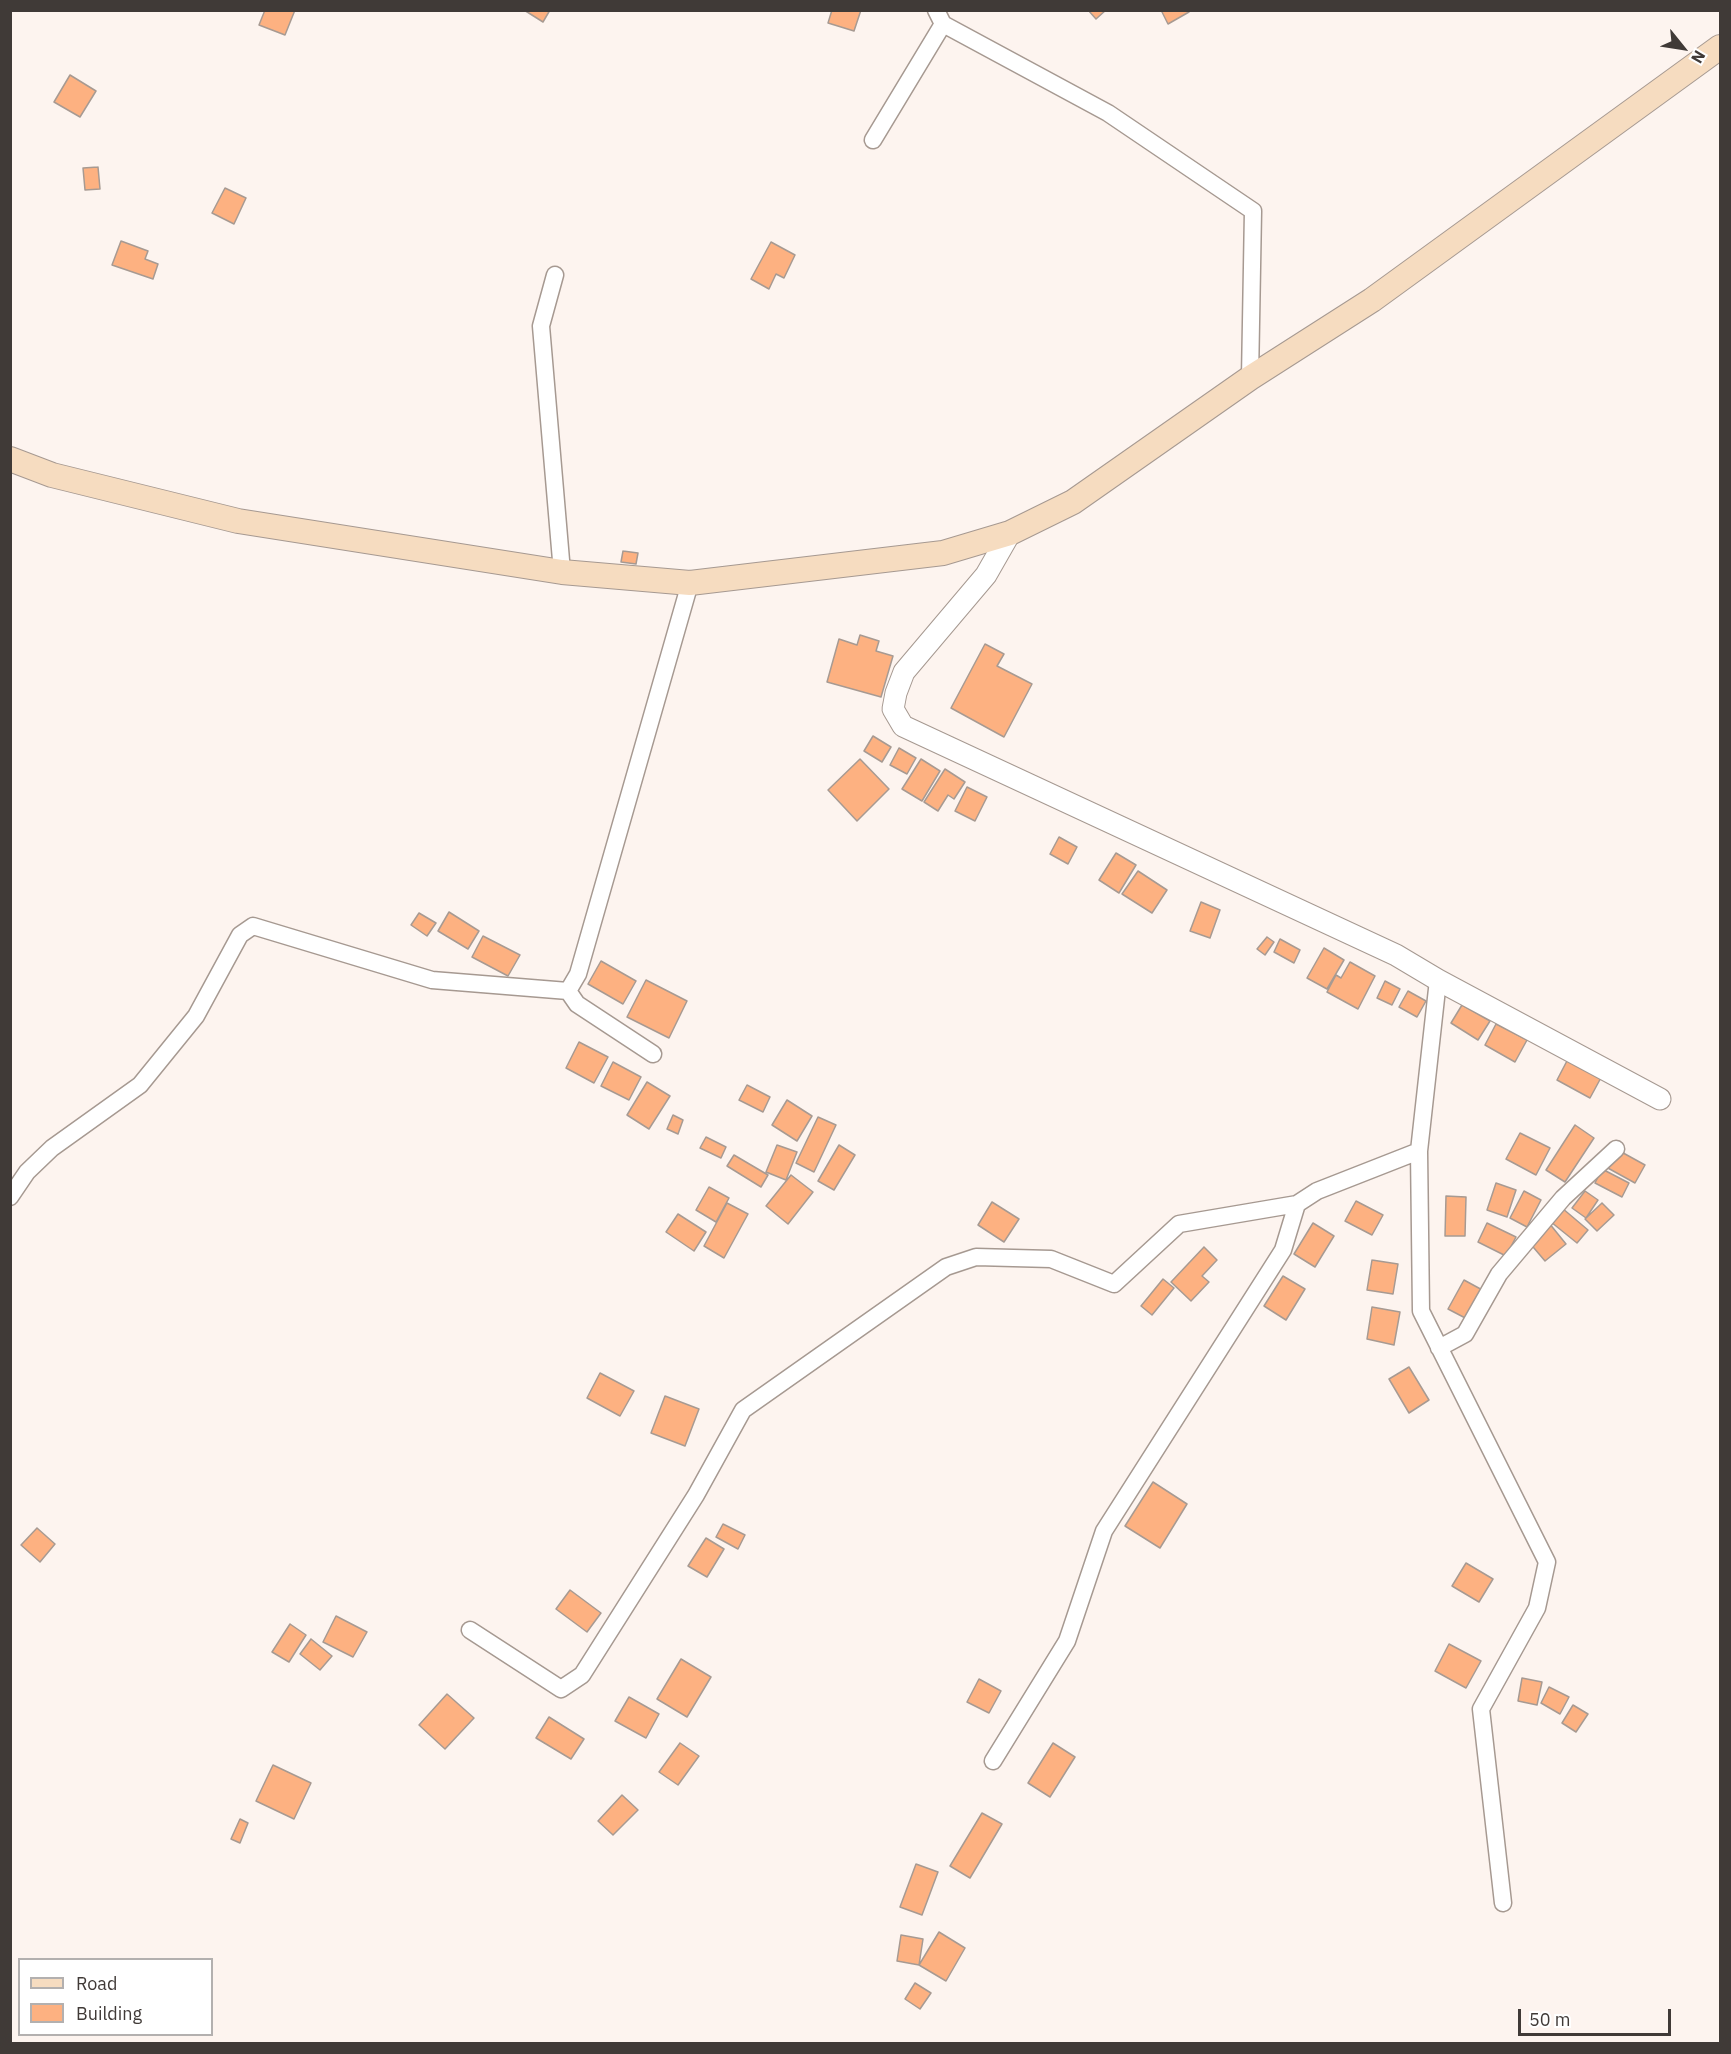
<!DOCTYPE html>
<html>
<head>
<meta charset="utf-8">
<style>
  body { margin:0 }
  #map { position:relative; width:1731px; height:2054px; overflow:hidden; background:#fdf4ef; font-family:"IBM Plex Sans",sans-serif }
  canvas { display:block }
  .frame { position:absolute; inset:0; border:12px solid #403a37; pointer-events:none }
  .legend { position:absolute; left:18px; top:1958px; width:195px; height:78px; box-sizing:border-box; background:#fff; border:2px solid #b3b0af; margin:0; padding:8px 10px; list-style:none; font-size:18px; color:#403a37 }
  .legend li { display:flex; align-items:center; gap:12px; height:30px }
  .legend b { width:30px; border:2px solid #b3b0af }
  .north { position:absolute; left:1653px; top:18px; width:60px; height:60px; -webkit-text-stroke:4px #fff; paint-order:stroke; rotate:120deg; font-size:16px; font-weight:700; line-height:24px; text-align:center; color:#403a37 }
  .north::after { content:''; display:block; margin:auto; width:21px; height:27px; background:#403a37; clip-path:polygon(50% 0,100% 100%,50% 72%,0 100%) }
  .scale { position:absolute; left:1518px; top:2009px; width:153px; height:27px; box-sizing:border-box; border:3px solid #403a37; border-top:0; padding-left:8px; font-size:18px; line-height:21px; white-space:nowrap; color:#403a37; -webkit-text-stroke:4px #fff; paint-order:stroke }
</style>
</head>
<body>
<div id="map">
<canvas width="1731" height="2054"></canvas>
<div class="frame"></div>
<ul class="legend">
<li><b style="height:8px;background:#f6dcc0"></b>Road</li>
<li><b style="height:16px;background:#fdb181"></b>Building</li>
</ul>
<div class="north">N</div>
<div class="scale">50 m</div>
</div>
<script>
const ctx = document.querySelector('canvas').getContext('2d');
ctx.lineJoin = 'round';
function paint(path, color) {
  ctx.fillStyle = color;
  ctx.fill(path, 'evenodd');
}
function poly(rows) {
  const path = new Path2D();
  for (const r of rows) {
    path.moveTo(r[0], r[1]);
    for (let i = 2; i < r.length; i += 2) path.lineTo(r[i], r[i + 1]);
  }
  return path;
}
function trace(path, color, width, dash) {
  ctx.strokeStyle = color;
  ctx.lineWidth = width;
  ctx.lineCap = dash ? 'butt' : 'round';
  ctx.setLineDash(dash || []);
  ctx.stroke(path);
}
const building = poly([
  [265,10,295,10,285,35,259,25,265,10],
  [524,10,550,10,543,22,524,10],
  [832,10,861,10,854,31,828,23,832,10],
  [1088,10,1106,10,1096,19,1088,10],
  [1161,10,1188,10,1189,12,1168,24,1161,10],
  [70,75,96,91,80,117,54,102,70,75],
  [98,167,100,189,85,190,83,168,98,167],
  [225,188,246,198,234,224,212,213,225,188],
  [121,241,148,251,145,259,158,264,153,279,112,265,121,241],
  [771,242,795,255,784,278,776,274,769,289,751,279,771,242],
  [623,551,638,553,636,564,621,562,623,551],
  [860,635,879,641,876,651,893,656,881,697,827,682,839,639,857,645,860,635],
  [985,644,1004,654,997,666,1032,684,1004,737,951,708,985,644],
  [873,736,891,747,882,762,864,751,873,736],
  [899,748,916,758,907,774,890,765,899,748],
  [860,759,889,789,857,821,828,790,860,759],
  [921,759,940,771,922,801,902,789,921,759],
  [945,769,965,782,954,799,948,795,938,811,924,802,945,769],
  [967,787,987,797,975,821,955,811,967,787],
  [1059,837,1077,847,1068,864,1050,854,1059,837],
  [1116,853,1136,865,1119,893,1099,880,1116,853],
  [1138,871,1167,890,1152,913,1122,894,1138,871],
  [1201,902,1220,910,1210,938,1190,931,1201,902],
  [449,912,479,931,468,949,438,931,449,912],
  [419,913,436,923,427,936,411,925,419,913],
  [483,936,520,955,508,976,472,957,483,936],
  [1267,937,1274,942,1265,955,1257,949,1267,937],
  [1280,939,1300,950,1294,963,1274,952,1280,939],
  [1324,948,1344,960,1327,989,1307,978,1324,948],
  [601,961,636,981,623,1004,588,984,601,961],
  [1350,962,1375,976,1358,1009,1327,992,1336,975,1341,978,1350,962],
  [646,980,687,1001,669,1038,627,1017,646,980],
  [1385,981,1400,989,1392,1005,1377,998,1385,981],
  [1408,991,1426,1001,1417,1017,1399,1007,1408,991],
  [1462,1005,1490,1021,1478,1040,1451,1023,1462,1005],
  [1496,1024,1527,1040,1515,1062,1485,1045,1496,1024],
  [579,1042,608,1057,594,1083,566,1068,579,1042],
  [1569,1057,1603,1074,1590,1098,1557,1080,1569,1057],
  [613,1062,641,1077,629,1100,601,1086,613,1062],
  [647,1082,670,1096,649,1129,627,1115,647,1082],
  [747,1085,770,1097,763,1112,739,1100,747,1085],
  [787,1100,812,1116,797,1141,772,1125,787,1100],
  [673,1115,683,1120,678,1134,667,1129,673,1115],
  [818,1117,836,1125,814,1172,796,1163,818,1117],
  [1575,1125,1594,1138,1565,1182,1546,1170,1575,1125],
  [1520,1133,1550,1148,1536,1175,1506,1159,1520,1133],
  [706,1137,726,1147,721,1158,700,1148,706,1137],
  [777,1145,797,1152,786,1180,766,1172,777,1145],
  [839,1145,855,1155,834,1190,818,1181,839,1145],
  [1616,1149,1645,1165,1635,1183,1606,1167,1616,1149],
  [734,1155,768,1175,761,1187,727,1166,734,1155],
  [1602,1169,1629,1183,1622,1197,1595,1183,1602,1169],
  [791,1175,813,1192,788,1224,766,1206,791,1175],
  [1496,1183,1516,1190,1507,1217,1487,1210,1496,1183],
  [709,1187,729,1198,716,1222,696,1210,709,1187],
  [1524,1191,1541,1200,1527,1227,1510,1218,1524,1191],
  [1585,1191,1598,1200,1586,1218,1572,1208,1585,1191],
  [1446,1196,1466,1197,1465,1236,1445,1236,1446,1196],
  [1356,1201,1383,1215,1372,1235,1345,1221,1356,1201],
  [992,1202,1019,1219,1004,1242,978,1225,992,1202],
  [727,1203,748,1214,724,1258,704,1246,727,1203],
  [1602,1203,1614,1215,1597,1231,1585,1219,1602,1203],
  [1562,1208,1588,1230,1577,1243,1551,1222,1562,1208],
  [678,1214,706,1232,694,1251,666,1232,678,1214],
  [1313,1223,1334,1236,1315,1267,1294,1254,1313,1223],
  [1487,1223,1516,1237,1506,1256,1478,1242,1487,1223],
  [1549,1223,1566,1244,1545,1261,1528,1241,1549,1223],
  [1204,1247,1217,1260,1202,1276,1209,1282,1191,1301,1171,1282,1204,1247],
  [1372,1260,1398,1264,1393,1294,1367,1290,1372,1260],
  [1283,1276,1305,1289,1286,1320,1264,1306,1283,1276],
  [1163,1279,1174,1288,1152,1315,1141,1306,1163,1279],
  [1464,1280,1486,1292,1471,1321,1448,1309,1464,1280],
  [1372,1307,1400,1312,1394,1345,1367,1339,1372,1307],
  [1409,1367,1429,1400,1409,1413,1389,1379,1409,1367],
  [600,1373,634,1391,620,1416,587,1398,600,1373],
  [665,1396,699,1409,685,1446,651,1433,665,1396],
  [1153,1482,1187,1504,1160,1548,1125,1526,1153,1482],
  [723,1524,745,1535,738,1549,716,1537,723,1524],
  [37,1528,55,1544,40,1562,21,1545,37,1528],
  [706,1538,724,1549,707,1577,688,1566,706,1538],
  [1466,1563,1493,1579,1479,1602,1452,1586,1466,1563],
  [570,1590,601,1613,587,1632,556,1609,570,1590],
  [336,1616,367,1632,353,1657,323,1642,336,1616],
  [290,1624,306,1635,289,1662,272,1652,290,1624],
  [311,1639,332,1656,320,1670,300,1654,311,1639],
  [1449,1644,1481,1661,1466,1688,1435,1671,1449,1644],
  [681,1659,711,1677,687,1717,657,1699,681,1659],
  [1522,1678,1542,1682,1537,1705,1518,1701,1522,1678],
  [979,1679,1001,1691,989,1713,967,1702,979,1679],
  [1549,1687,1569,1697,1560,1714,1541,1703,1549,1687],
  [447,1694,474,1718,445,1749,419,1725,447,1694],
  [629,1697,659,1714,646,1738,615,1721,629,1697],
  [1573,1705,1588,1714,1576,1732,1562,1723,1573,1705],
  [549,1717,584,1739,571,1759,536,1738,549,1717],
  [680,1743,699,1756,678,1785,659,1772,680,1743],
  [1053,1743,1075,1757,1050,1797,1028,1783,1053,1743],
  [273,1765,311,1783,294,1819,256,1801,273,1765],
  [622,1795,638,1810,613,1835,598,1821,622,1795],
  [982,1813,1002,1824,970,1878,950,1866,982,1813],
  [240,1819,248,1823,240,1843,231,1839,240,1819],
  [916,1864,938,1872,922,1915,900,1907,916,1864],
  [939,1932,965,1948,946,1981,919,1965,939,1932],
  [901,1935,923,1939,919,1965,897,1961,901,1935],
  [915,1983,931,1993,920,2009,905,1999,915,1983]
]);
paint(building, '#fdb181');
trace(building, '#a79a92', 1.5);
const minor = poly([
  [936,10,943,24,1108,113,1253,211,1250,378],
  [873,140,943,24],
  [555,275,541,326,562,572],
  [1438,980,1419,1151,1421,1311,1547,1562,1537,1608,1481,1709,1503,1903],
  [568,991,578,974,690,583],
  [568,991,577,1004,653,1054],
  [10,1197,27,1172,52,1148,140,1085,196,1016,240,935,253,926,432,980,568,991],
  [1439,1348,1465,1334,1499,1274,1563,1198,1616,1149],
  [470,1630,561,1689,582,1675,696,1495,743,1410,946,1267,976,1257,1051,1259,1114,1284,1179,1224,1297,1204,1317,1191,1419,1151],
  [993,1761,1067,1641,1104,1531,1283,1250,1297,1204]
]);
const tertiary = poly([
  [1010,533,986,575,904,672,896,693,893,709,903,726,1396,955,1438,980,1660,1099]
]);
const secondary = poly([
  [10,459,52,475,238,521,562,572,690,583,943,553,1010,533,1073,502,1250,378,1372,300,1720,47]
]);
trace(minor, '#a69991', 19);
trace(tertiary, '#a69991', 23);
trace(secondary, '#a69991', 26);
trace(minor, '#fff', 16);
trace(tertiary, '#fff', 21);
trace(secondary, '#f6dcc0', 24);
</script>
</body>
</html>
